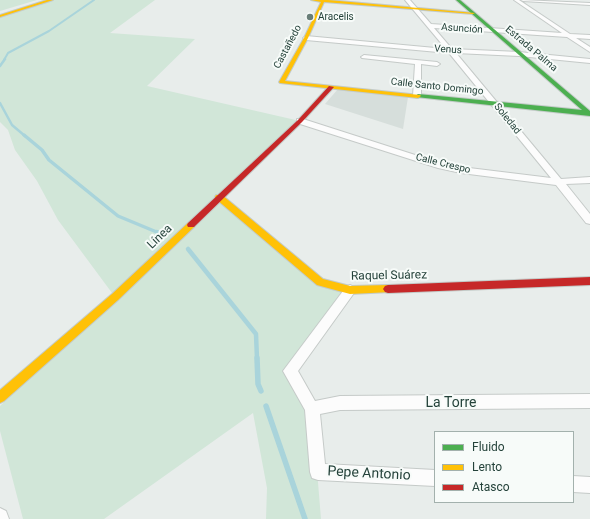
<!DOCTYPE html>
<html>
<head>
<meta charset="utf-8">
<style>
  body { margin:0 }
  #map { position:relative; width:590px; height:519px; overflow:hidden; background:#e8edeb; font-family:Roboto,sans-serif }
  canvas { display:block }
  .legend { position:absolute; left:434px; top:431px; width:140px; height:72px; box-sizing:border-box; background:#f7fbf9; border:1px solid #a3b1ad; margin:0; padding:5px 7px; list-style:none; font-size:12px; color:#24423a }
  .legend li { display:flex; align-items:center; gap:8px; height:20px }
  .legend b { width:20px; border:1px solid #a3b1ad }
</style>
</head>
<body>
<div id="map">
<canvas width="590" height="519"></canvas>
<ul class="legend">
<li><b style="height:5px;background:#4caf50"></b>Fluido</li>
<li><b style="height:5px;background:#ffc107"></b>Lento</li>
<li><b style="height:5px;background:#c62828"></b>Atasco</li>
</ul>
</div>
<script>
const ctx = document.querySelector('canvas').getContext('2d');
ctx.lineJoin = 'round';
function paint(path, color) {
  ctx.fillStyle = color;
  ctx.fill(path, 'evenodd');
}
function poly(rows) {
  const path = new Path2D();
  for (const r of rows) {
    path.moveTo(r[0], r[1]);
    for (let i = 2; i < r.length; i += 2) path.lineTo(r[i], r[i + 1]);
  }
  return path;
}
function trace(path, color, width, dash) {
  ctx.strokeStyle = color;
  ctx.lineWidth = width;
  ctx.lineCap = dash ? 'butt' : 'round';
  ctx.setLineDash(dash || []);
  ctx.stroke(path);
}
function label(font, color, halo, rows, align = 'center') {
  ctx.font = font + ' Roboto,sans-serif';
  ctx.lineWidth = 4;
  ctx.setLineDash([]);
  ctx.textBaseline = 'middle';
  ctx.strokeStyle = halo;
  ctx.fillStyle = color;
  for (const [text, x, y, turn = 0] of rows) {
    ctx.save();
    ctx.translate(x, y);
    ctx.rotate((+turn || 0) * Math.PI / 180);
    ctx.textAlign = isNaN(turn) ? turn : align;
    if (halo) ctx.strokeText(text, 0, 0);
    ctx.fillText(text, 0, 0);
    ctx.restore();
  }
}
paint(poly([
  [338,89,408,97,403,129,325,104]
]), '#d6dedb');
paint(poly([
  [0,0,37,0,0,11],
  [51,0,155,0,110,33,195,39,147,86,300,121,220,197,317,284,350,290,290,371,312,409,321,519,266,519,267,488,253,413,104,519,23,519,0,431,0,406,115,297,58,220,37,181,15,150,8,130,0,122,0,16]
]), '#d1e6d8');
trace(poly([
  [4,60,8,53,49,31,94,0]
]), '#a9d4db', 2);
trace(poly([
  [0,66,5,59],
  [0,103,12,125,25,136]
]), '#a9d4db', 2.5);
trace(poly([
  [24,135,42,150,49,160,118,216,159,233]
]), '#a9d4db', 3.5);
trace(poly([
  [157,232,159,233],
  [188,249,256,334,257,359]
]), '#a9d4db', 4.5);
trace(poly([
  [257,358,258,384,261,391],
  [266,406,305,519]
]), '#a9d4db', 5.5);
const street = poly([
  [405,0,410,0,431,24,562,33,514,0,519,0,570,34,590,35,590,39,576,38,590,47,590,52,567,37,434,28,452,49,519,52,590,59,590,63,519,56,456,53,561,179,590,177,590,183,566,184,590,214,590,224,586,223,556,185,461,173,438,168,297,123,297,119,303,119,440,163,461,167,551,178,449,53,306,40,303,38,306,36,446,49,405,0],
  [521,0,590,3,590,5,523,1,521,0],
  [364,55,437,62,440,64,437,66,421,64,421,96,417,98,413,96,415,64,362,58,361,57,364,55],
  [350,285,354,287,356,290,354,293,298,371,315,401,340,396,590,394,590,408,340,410,320,414,325,464,435,470,435,486,318,480,312,478,310,472,305,410,283,371,346,287,350,285],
  [573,476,590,477,590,493,573,492,573,476],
  [0,508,6,511,9,519,0,519,0,508]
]);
const fast = poly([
  [456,0,460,0,590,111,590,116,416,97,415,96,418,94,582,110,456,0]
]);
const slow = poly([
  [47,0,53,0,0,17,0,15,47,0],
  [311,0,328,0,475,13,473,14,324,2,308,38,285,81,420,95,421,96,418,98,280,83,279,82,304,38,321,2,311,0],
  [216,195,222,195,323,279,350,286,388,285,391,286,393,289,391,292,350,294,317,285,216,199,215,197,216,195],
  [191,222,195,225,194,227,118,300,4,401,0,403,0,390,112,294,188,223,191,222]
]);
const jam = poly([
  [329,86,334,87,302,122,194,227,188,227,187,225,188,223,298,120,329,86],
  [590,277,590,285,388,293,385,292,383,289,385,286,388,285,590,277]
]);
trace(street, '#c5cac8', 2);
trace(fast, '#c3cbc8', 2);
trace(slow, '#c3cbc8', 2);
trace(jam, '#c3cbc8', 2);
paint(street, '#fcfcfc');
paint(fast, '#4caf50');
paint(slow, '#ffc107');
paint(jam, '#c62828');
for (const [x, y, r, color] of [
  [310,17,4,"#697e78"]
]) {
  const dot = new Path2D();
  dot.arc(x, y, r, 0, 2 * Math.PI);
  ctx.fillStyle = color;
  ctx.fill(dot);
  trace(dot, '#f7fbf9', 1.5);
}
label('10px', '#24423a', '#f7fbf9', [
  ["Aracelis",318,17]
], 'left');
label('10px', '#24423a', '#f7fbf9', [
  ["Asunción",462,29,4],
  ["Castañedo",288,47,-62],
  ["Estrada Palma",531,49,40],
  ["Venus",448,50,4],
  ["Calle Santo Domingo",437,87,6],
  ["Soledad",507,119,51],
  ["Calle Crespo",443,164,14]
]);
label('12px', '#24423a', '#f7fbf9', [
  ["Línea",160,237,-44],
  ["Raquel Suárez",389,276,-1]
]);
label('14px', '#24423a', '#f7fbf9', [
  ["La Torre",451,403],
  ["Pepe Antonio",369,474,3]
]);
</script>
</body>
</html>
